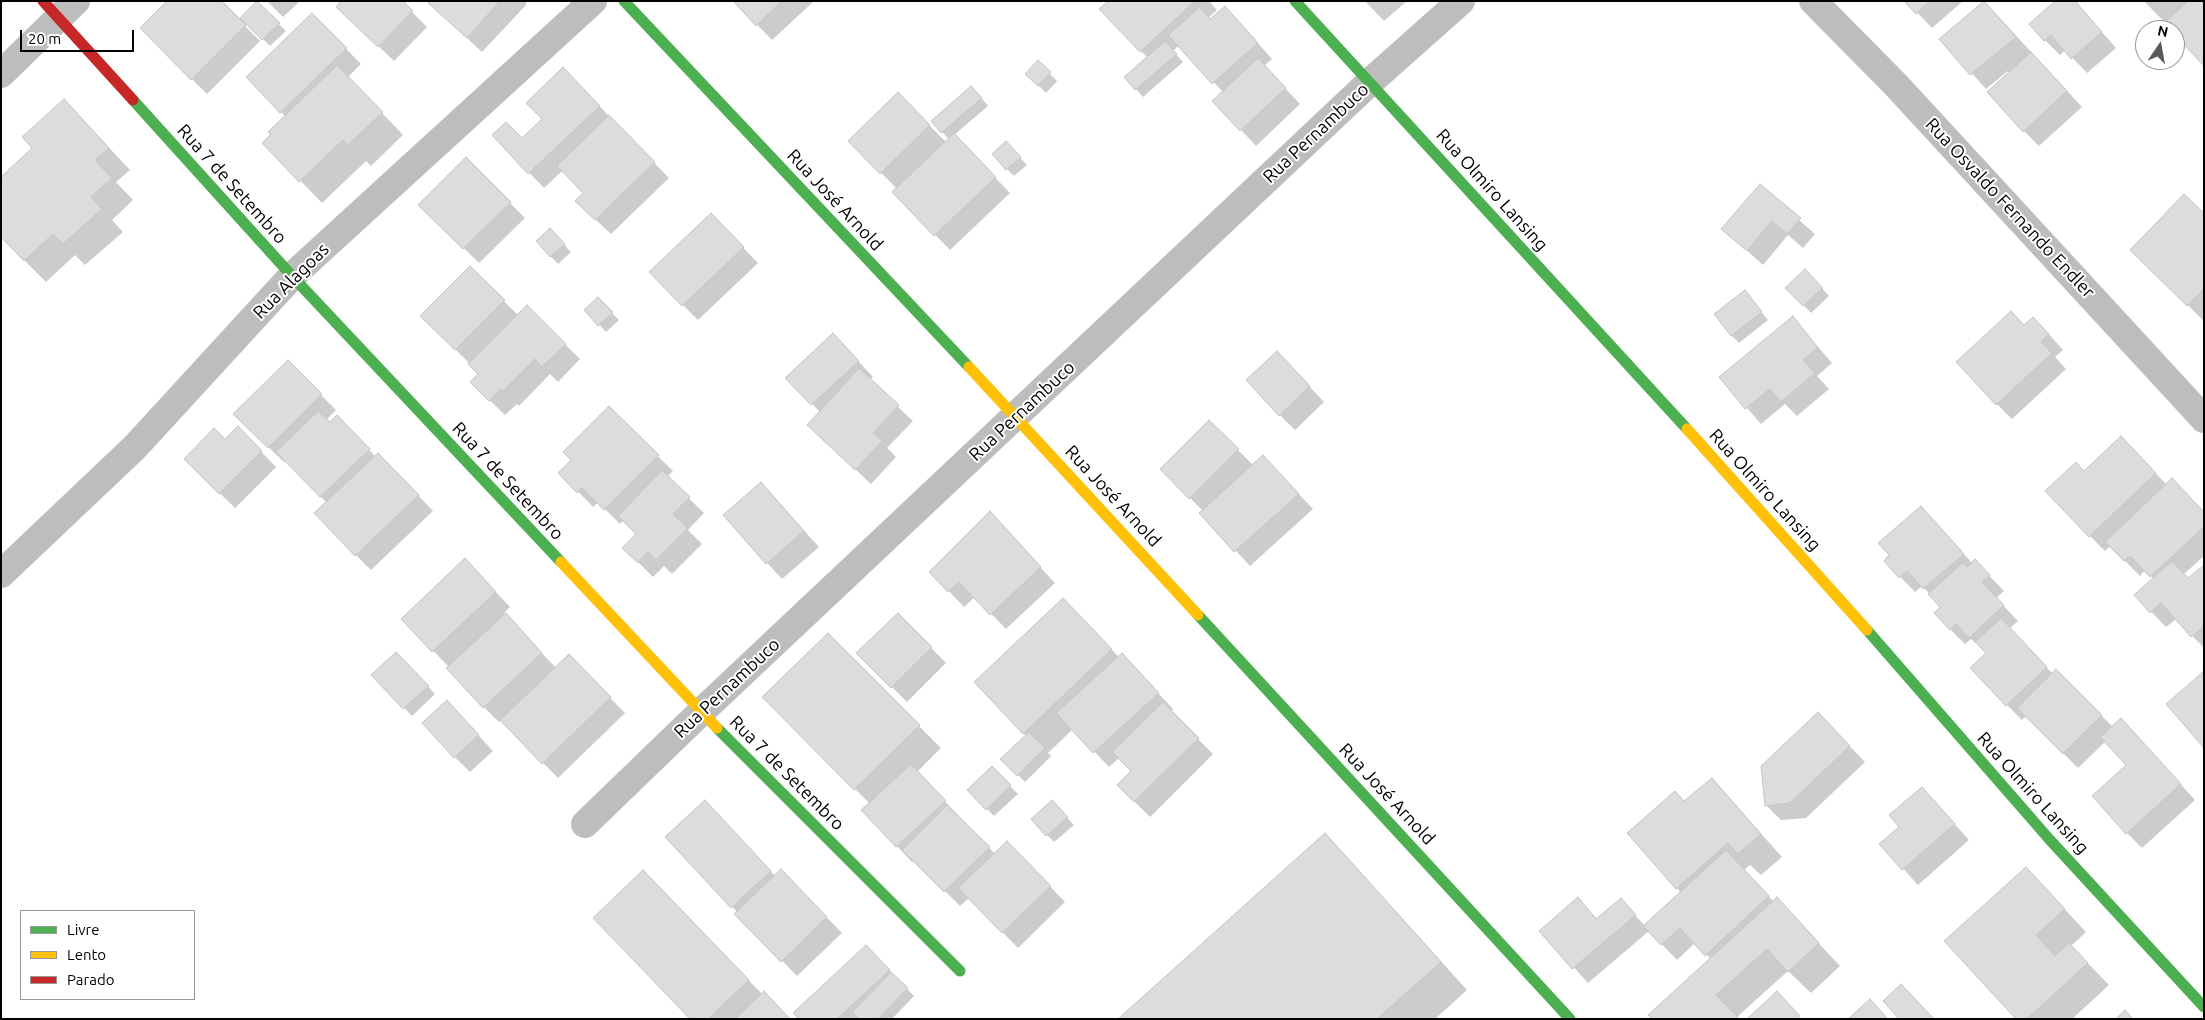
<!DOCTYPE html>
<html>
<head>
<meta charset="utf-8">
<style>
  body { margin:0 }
  #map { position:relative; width:2205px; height:1020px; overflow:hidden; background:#fff; font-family:Ubuntu,sans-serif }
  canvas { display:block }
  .frame { position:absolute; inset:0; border:2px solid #000; pointer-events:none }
  .legend { position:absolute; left:20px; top:910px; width:175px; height:90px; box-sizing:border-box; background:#fff; border:1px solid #999; margin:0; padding:6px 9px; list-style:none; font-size:15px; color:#000 }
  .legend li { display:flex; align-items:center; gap:10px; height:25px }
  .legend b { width:25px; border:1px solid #999 }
  .north { position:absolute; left:2135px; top:20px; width:50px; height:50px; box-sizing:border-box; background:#fff; border:1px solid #999; border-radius:50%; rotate:12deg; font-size:14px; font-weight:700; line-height:20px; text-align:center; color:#000 }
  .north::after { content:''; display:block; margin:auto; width:18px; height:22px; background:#595959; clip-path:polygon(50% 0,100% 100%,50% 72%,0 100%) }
  .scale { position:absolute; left:20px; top:30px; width:114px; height:22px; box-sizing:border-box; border:2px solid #000; border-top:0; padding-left:6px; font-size:15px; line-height:18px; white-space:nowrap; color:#000; -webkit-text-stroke:4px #fff; paint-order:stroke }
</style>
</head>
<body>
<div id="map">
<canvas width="2205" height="1020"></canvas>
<div class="frame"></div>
<ul class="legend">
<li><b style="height:6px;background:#4caf50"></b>Livre</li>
<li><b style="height:6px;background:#ffc107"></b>Lento</li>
<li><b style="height:6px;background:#c62828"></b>Parado</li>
</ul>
<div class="north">N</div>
<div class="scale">20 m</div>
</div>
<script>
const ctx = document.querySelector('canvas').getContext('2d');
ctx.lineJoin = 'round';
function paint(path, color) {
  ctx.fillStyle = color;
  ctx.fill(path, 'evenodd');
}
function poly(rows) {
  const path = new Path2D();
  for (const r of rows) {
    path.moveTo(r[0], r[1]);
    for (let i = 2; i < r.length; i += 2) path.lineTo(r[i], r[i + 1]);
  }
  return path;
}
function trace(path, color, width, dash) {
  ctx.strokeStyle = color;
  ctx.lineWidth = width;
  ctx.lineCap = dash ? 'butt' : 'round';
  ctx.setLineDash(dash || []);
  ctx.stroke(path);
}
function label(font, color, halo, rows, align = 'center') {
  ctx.font = font + ' Ubuntu,sans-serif';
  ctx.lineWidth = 4;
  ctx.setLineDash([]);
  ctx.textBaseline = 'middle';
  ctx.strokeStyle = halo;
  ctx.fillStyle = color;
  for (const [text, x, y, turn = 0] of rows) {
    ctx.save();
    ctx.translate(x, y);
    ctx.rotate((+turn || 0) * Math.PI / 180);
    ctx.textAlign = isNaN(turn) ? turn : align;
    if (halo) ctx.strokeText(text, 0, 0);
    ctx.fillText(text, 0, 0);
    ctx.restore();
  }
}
paint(poly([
  [220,1,260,41,207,94,141,28],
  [267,1,300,1,283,17],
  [431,1,525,1,527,4,482,52,445,18],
  [734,1,814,1,772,40],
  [1109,1,1209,1,1217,10,1208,18,1211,20,1240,23,1272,59,1264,66,1300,104,1256,146,1214,101,1223,92,1179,45,1173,51,1183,62,1143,97,1126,77,1148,58,1141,51],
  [1365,1,1407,1,1384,21],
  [1906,1,1963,1,1932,28],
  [2075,1,2116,48,2087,73,2065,50,2060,55,2045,40],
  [2144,1,2204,1,2175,33,2175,30,2172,30],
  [1985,2,2082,107,2039,146,2024,131,2008,71,1986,89,1941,39],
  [257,3,286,31,270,46,242,18],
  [412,12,427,27,394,61,353,22],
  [312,14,361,64,348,77,403,135,371,166,366,161,322,203,264,143,286,117,247,77],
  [1038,62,1057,81,1046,93,1027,74],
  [578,84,669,178,611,234,576,201,585,193,563,170,544,188,493,135,522,139],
  [898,94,946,142,949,139,942,132,979,95,988,106,954,135,1010,193,950,250,894,192,897,189,850,141],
  [86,123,130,170,116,182,133,200,112,220,123,232,85,265,75,255,46,282,24,260,34,148],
  [1013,150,1027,165,1014,176,1007,169],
  [466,159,525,218,479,263,420,205],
  [1760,186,1815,234,1803,248,1788,235,1763,265,1723,229],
  [2204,215,2204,319,2203,320,2131,250],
  [726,230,758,263,698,320,683,305],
  [557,237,571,252,558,264,537,241],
  [470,268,518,315,527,307,580,359,558,382,550,374,519,406,517,404,505,415,471,382,480,374,422,316],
  [1812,278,1829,296,1811,313,1787,288],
  [1745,292,1768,320,1739,343,1731,335],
  [598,299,619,320,606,332,585,310],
  [1793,318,1832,363,1817,376,1829,389,1797,416,1785,404,1761,424,1721,378],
  [2024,326,2048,333,2063,350,2055,357,2066,369,2012,419,1997,404],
  [848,350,873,377,869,380,913,421,887,448,896,457,871,484,824,440,820,412,787,378],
  [288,362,336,410,326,420,330,424,337,417,376,457,393,469,433,511,371,570,356,555,327,503,286,460,284,462,234,414],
  [1292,368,1324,402,1295,430,1280,415],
  [609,408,673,471,667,477,704,513,688,530,702,544,672,574,664,566,653,577,624,548,638,534,624,520,620,524,598,502,593,507,560,473,573,460],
  [1209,421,1253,465,1278,472,1313,509,1250,566,1201,513,1203,511,1161,469],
  [238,428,276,467,235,508,185,459,225,441],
  [2136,453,2167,485,2204,513,2204,556,2184,574,2189,579,2204,566,2204,648,2176,619,2166,627,2135,595,2154,579,2145,570,2140,576,2110,546,2105,551,2090,536,2085,472],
  [761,484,819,547,782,579,724,516],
  [990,513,1055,583,1006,629,975,597,964,607,931,572],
  [1936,523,1973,564,1975,561,2004,591,1996,598,2018,621,2009,629,2053,674,2056,671,2113,727,2136,735,2195,800,2142,848,2127,833,2128,765,2106,741,2078,768,2026,716,2022,720,2007,705,1988,653,1971,639,1965,644,1950,629,1941,607,1930,594,1922,586,1915,592,1885,561],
  [480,575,510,607,504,613,556,668,569,656,625,713,558,778,501,720,499,722,484,707,449,667,402,619],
  [898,614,946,663,907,702,858,653],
  [1085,622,1119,657,1137,670,1173,709,1170,711,1213,754,1150,817,1118,785,1133,771,1119,758,1109,767,1073,729,1048,753,1051,756,1025,782,1002,759,1026,736,976,682],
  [828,635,941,748,917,772,995,854,1022,857,1065,902,1018,948,969,898,960,906,914,860,912,862,863,810,870,804,764,697],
  [404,661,435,694,412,716,373,675],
  [447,701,493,751,470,772,455,757],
  [1833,729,1865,762,1806,818,1781,820,1766,805],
  [992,768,1018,794,994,816,968,790],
  [1712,779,1782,857,1761,875,1750,865,1744,870,1774,902,1798,921,1840,966,1811,993,1788,971,1737,1017,1739,1019,1654,1019,1711,959,1695,943,1677,960,1649,931,1588,983,1541,931,1578,899,1598,920,1621,900,1645,926,1681,893,1677,888,1685,802],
  [1922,788,1969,840,1918,885,1881,844,1901,827],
  [1059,809,1074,825,1054,842,1047,835],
  [720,817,775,876,781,871,842,933,797,976,736,914,737,912,667,837],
  [1325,835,1352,863,1467,990,1435,1019,1120,1019],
  [2026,868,2086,932,2071,946,2109,985,2072,1019,2018,1019],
  [665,894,762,994,789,1019,692,1019],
  [866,947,914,996,892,1019,801,1019]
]), '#0003');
const building = poly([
  [167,1,222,1,246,25,191,80,140,28,167,1],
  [257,1,280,23,262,40,240,18,257,1],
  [341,1,403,1,413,11,378,47,336,7,341,1],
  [430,1,500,1,467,38,428,3,430,1],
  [733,1,782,1,756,26,733,1],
  [1108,1,1195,1,1140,52,1099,9,1108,1],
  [1904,1,1930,1,1916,14,1904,1],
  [1984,1,2016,37,1970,75,1939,39,1984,1],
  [2055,1,2075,1,2102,32,2071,59,2051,35,2044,41,2029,24,2055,1],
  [2188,1,2204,1,2204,66,2175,35,2175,30,2171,30,2164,23,2188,1],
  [1225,6,1258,43,1212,84,1168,35,1200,7,1210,19,1225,6],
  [312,13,347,48,280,113,246,77,312,13],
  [1165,41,1177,54,1135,90,1124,77,1165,41],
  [2031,52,2067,91,2023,132,1987,92,2031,52],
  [1258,58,1286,88,1240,131,1212,101,1258,58],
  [1038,60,1051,72,1038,86,1025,74,1038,60],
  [337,65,383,112,348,145,343,140,299,182,262,143,271,134,268,132,337,65],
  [563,67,600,106,528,174,492,135,506,122,522,138,542,119,526,103,563,67],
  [971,86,982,98,941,133,931,121,971,86],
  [898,92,930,125,880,174,848,141,898,92],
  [64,99,109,148,95,160,112,178,91,197,102,209,63,244,53,234,24,261,1,237,1,177,32,148,22,137,64,99],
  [609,115,655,162,595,220,575,201,583,193,557,166,609,115],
  [954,133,996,177,934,236,892,192,954,133],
  [1006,141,1021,157,1006,170,992,154,1006,141],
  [466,157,511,202,463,249,418,205,466,157],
  [1760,184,1801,218,1787,234,1772,221,1747,251,1721,229,1760,184],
  [2184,194,2204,213,2204,289,2187,306,2130,250,2184,194],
  [711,213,744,247,682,306,649,272,711,213],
  [550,228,565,244,550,257,536,241,550,228],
  [470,266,505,300,455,350,420,316,470,266],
  [1805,269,1823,288,1803,306,1785,288,1805,269],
  [1745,290,1762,312,1731,336,1714,314,1745,290],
  [598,297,613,312,598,326,584,310,598,297],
  [527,305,566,344,542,367,535,359,503,391,501,389,489,401,470,382,478,374,468,364,527,305],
  [2011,311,2024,325,2033,317,2049,334,2041,342,2052,353,1996,405,1956,362,2011,311],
  [1793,316,1818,348,1803,360,1815,373,1781,402,1770,389,1745,409,1719,377,1793,316],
  [833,333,859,361,811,405,785,378,833,333],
  [1277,351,1310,386,1279,416,1246,380,1277,351],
  [288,360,322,394,268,448,233,414,288,360],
  [859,368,899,405,873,433,882,441,855,470,807,425,859,368],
  [609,406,659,455,604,510,582,488,577,493,558,473,571,460,563,452,609,406],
  [318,411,330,422,337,415,370,449,320,497,276,452,318,411],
  [1209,420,1239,449,1189,499,1160,469,1209,420],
  [238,426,262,451,219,494,184,459,214,428,225,439,238,426],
  [2121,436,2156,473,2089,537,2045,491,2076,462,2084,471,2121,436],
  [378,453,419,495,355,556,314,513,378,453],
  [1263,455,1299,494,1234,552,1199,513,1263,455],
  [662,470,690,497,673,514,688,528,656,560,648,552,638,563,622,548,636,534,618,516,662,470],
  [2172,478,2204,512,2204,527,2150,577,2130,556,2124,561,2105,542,2172,478],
  [761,482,804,531,766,564,723,515,761,482],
  [1921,506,1964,554,1923,589,1907,571,1899,578,1884,561,1889,555,1878,543,1921,506],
  [990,511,1041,567,990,615,959,582,948,592,929,572,990,511],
  [465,558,496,592,432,652,401,619,465,558],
  [1975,559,1990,575,1982,582,2004,605,1969,638,1956,624,1950,630,1934,613,1940,607,1928,594,1963,562,1967,567,1975,559],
  [2172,561,2188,578,2204,565,2204,626,2191,637,2161,603,2150,613,2134,595,2172,561],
  [1063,598,1112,649,1023,734,974,682,1063,598],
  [506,613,542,653,483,708,446,668,506,613],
  [898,613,932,647,891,688,856,653,898,613],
  [2001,618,2047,667,2006,706,1970,668,1986,653,1975,642,2001,618],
  [828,633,920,725,854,790,762,697,828,633],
  [396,652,429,686,403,709,371,675,396,652],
  [1122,653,1159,693,1093,753,1056,713,1122,653],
  [569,654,611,697,542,764,500,720,569,654],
  [2056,669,2102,715,2063,754,2017,708,2056,669],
  [2204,671,2204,748,2166,704,2204,671],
  [447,700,479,735,454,758,422,723,447,700],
  [1163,702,1199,738,1134,802,1117,785,1131,771,1112,752,1163,702],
  [1818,712,1850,746,1790,803,1765,806,1761,766,1818,712],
  [2121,718,2181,784,2126,834,2092,796,2126,765,2100,737,2121,718],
  [1029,732,1045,748,1017,776,1000,759,1029,732],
  [911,764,946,801,896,847,861,810,911,764],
  [992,766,1011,785,986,810,967,790,992,766],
  [1712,778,1761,834,1738,854,1728,843,1676,889,1627,833,1675,791,1684,801,1712,778],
  [1922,787,1955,824,1902,870,1879,844,1899,827,1889,815,1922,787],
  [705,800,771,871,731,908,665,837,705,800],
  [1052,800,1068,817,1046,836,1031,819,1052,800],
  [947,805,990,847,944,892,902,850,947,805],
  [1325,833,1441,962,1377,1019,1118,1019,1325,833],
  [1007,841,1051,886,1002,933,958,888,1007,841],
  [1726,850,1769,896,1705,956,1680,928,1661,945,1643,926,1726,850],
  [2026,867,2065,909,2036,935,2055,956,2069,943,2088,963,2027,1019,2016,1019,1944,941,2026,867],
  [781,869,827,917,781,962,734,914,781,869],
  [643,870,749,980,708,1019,690,1019,593,918,643,870],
  [1578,897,1596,919,1621,898,1636,915,1572,969,1539,931,1578,897],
  [1777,897,1819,943,1788,972,1767,949,1716,995,1738,1017,1736,1019,1652,1019,1648,1015,1777,897],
  [866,945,890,970,837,1019,799,1019,793,1013,866,945],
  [891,972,908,988,878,1019,859,1019,852,1012,891,972],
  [1901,984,1934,1019,1899,1019,1883,1001,1901,984],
  [764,991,790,1019,735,1019,764,991],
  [1777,991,1800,1016,1797,1019,1747,1019,1777,991],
  [1870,999,1888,1019,1848,1019,1870,999],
  [2125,1010,2133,1019,2116,1019,2125,1010]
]);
paint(building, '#dcdcdc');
trace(building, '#c4c4c4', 1);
trace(poly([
  [1813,1,1896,85,2204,419],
  [1,74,76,1],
  [1,574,135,447,292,276,593,1],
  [585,824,701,712,1370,82,1461,1]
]), '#bdbdbd', 28);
trace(poly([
  [624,1,969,367],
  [1295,1,1687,429],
  [133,100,292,276,561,562],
  [1198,615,1570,1019],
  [1867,630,2050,840,2204,1007],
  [717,728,960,971]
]), '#4caf50', 11);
trace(poly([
  [969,367,1198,615],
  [1687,429,1867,630],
  [561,562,717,728]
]), '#ffc107', 11);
trace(poly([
  [43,1,133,100]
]), '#c62828', 11);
label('18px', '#000', '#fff', [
  ["Rua Pernambuco",1316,133,-43],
  ["Rua 7 de Setembro",232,184,48],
  ["Rua Olmiro Lansing",1492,190,48],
  ["Rua José Arnold",835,200,47],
  ["Rua Osvaldo Fernando Endler",2010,208,47],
  ["Rua Alagoas",291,281,-45],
  ["Rua Pernambuco",1022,411,-43],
  ["Rua 7 de Setembro",508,481,47],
  ["Rua Olmiro Lansing",1765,490,48],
  ["Rua José Arnold",1113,496,47],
  ["Rua Pernambuco",727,688,-43],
  ["Rua 7 de Setembro",787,773,45],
  ["Rua Olmiro Lansing",2033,793,48],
  ["Rua José Arnold",1387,794,47]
]);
</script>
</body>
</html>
